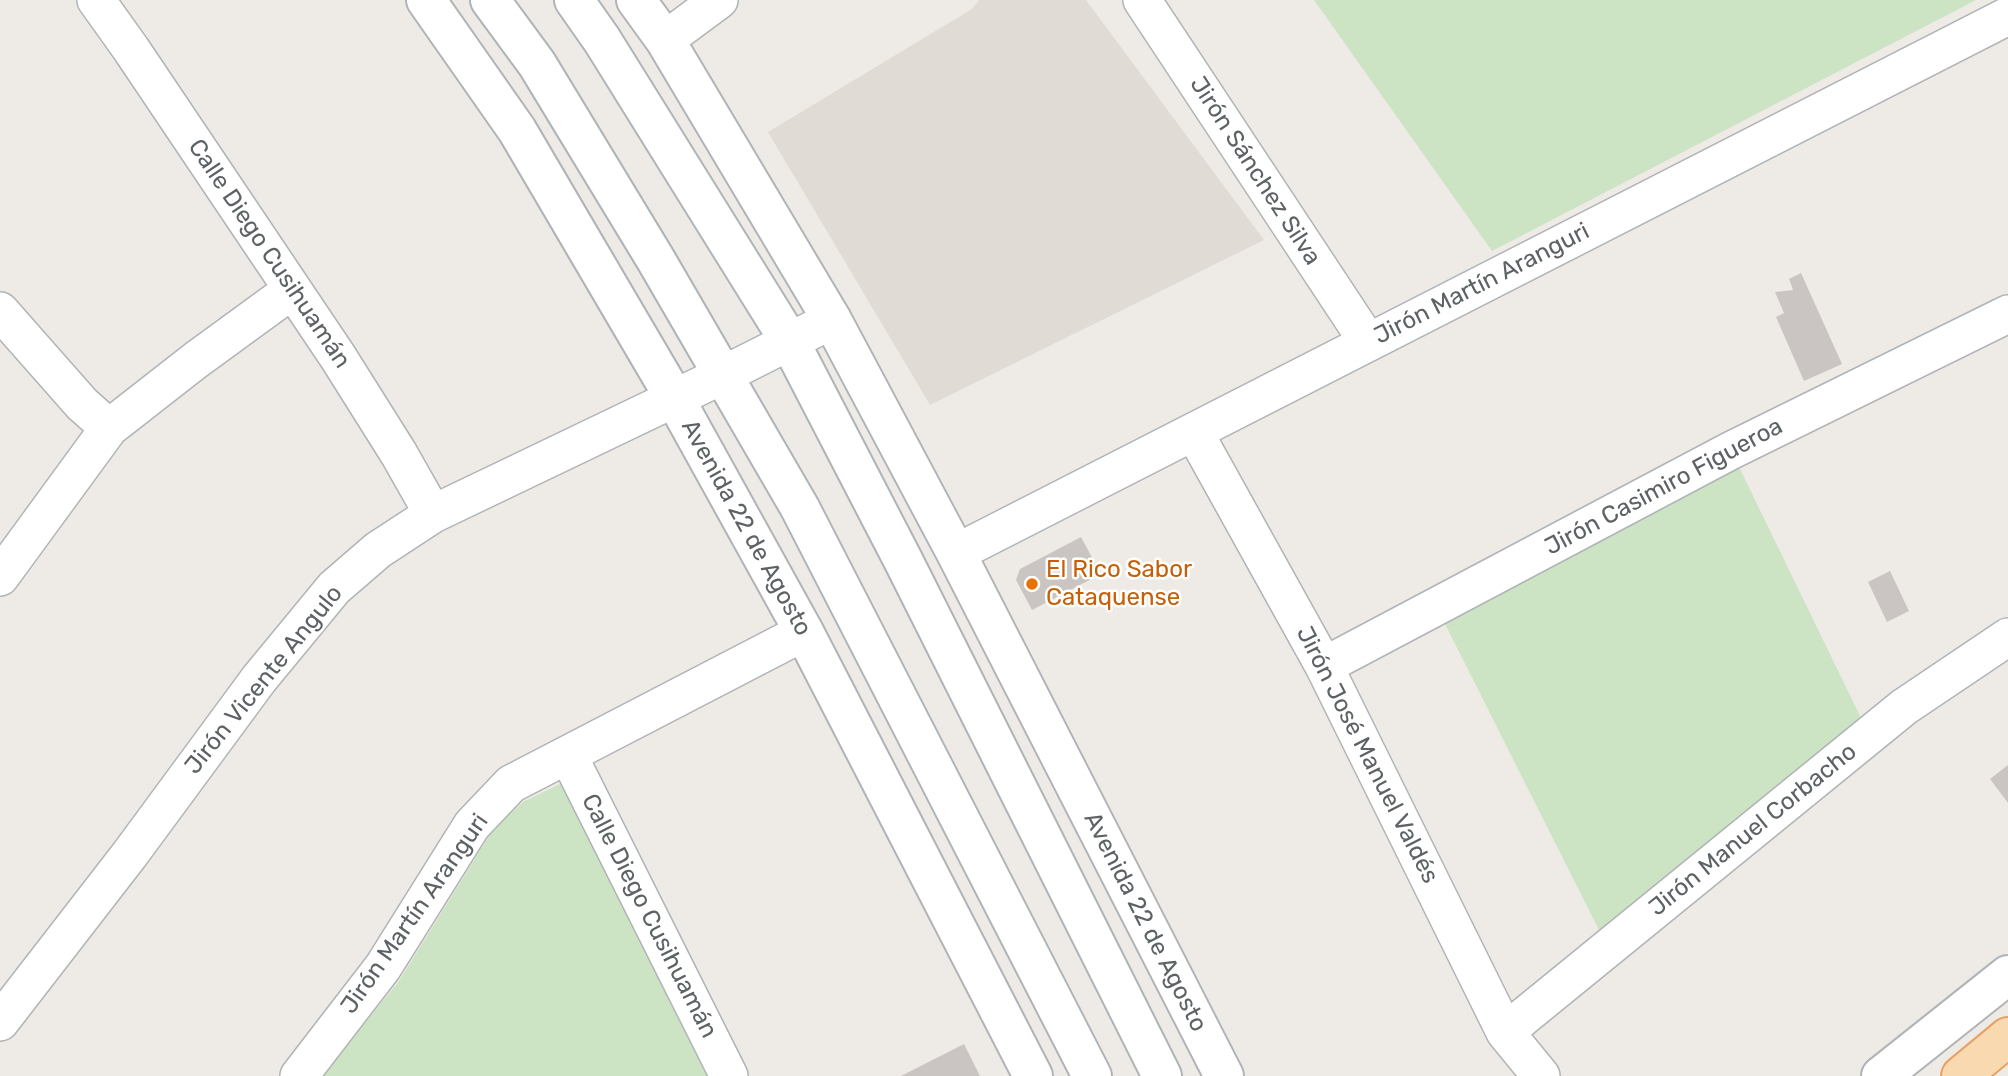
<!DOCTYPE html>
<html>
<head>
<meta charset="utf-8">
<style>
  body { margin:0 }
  canvas { display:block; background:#eeeae5 }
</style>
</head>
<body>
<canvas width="2008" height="1076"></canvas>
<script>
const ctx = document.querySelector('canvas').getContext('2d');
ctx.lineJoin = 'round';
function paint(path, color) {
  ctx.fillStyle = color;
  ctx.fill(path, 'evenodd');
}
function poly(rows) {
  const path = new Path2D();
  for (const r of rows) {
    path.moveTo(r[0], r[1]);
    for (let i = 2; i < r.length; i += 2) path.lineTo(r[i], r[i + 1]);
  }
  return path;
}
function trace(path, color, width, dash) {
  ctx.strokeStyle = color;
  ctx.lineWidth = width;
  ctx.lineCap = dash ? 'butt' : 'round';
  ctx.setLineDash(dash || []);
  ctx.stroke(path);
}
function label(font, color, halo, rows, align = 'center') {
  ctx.font = font + ' Rubik,sans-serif';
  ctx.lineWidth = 5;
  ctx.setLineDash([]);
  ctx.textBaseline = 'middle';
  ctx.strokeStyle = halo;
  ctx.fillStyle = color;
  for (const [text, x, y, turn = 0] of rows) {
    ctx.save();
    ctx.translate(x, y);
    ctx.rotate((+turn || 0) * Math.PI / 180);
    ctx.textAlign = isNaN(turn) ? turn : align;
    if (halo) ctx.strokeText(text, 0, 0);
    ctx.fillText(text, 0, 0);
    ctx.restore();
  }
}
paint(poly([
  [979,0,1086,0,1264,240,930,405,768,132,972,9]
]), '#e1dbd6');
paint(poly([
  [1314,0,1976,0,1492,251],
  [1739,467,1861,718,1600,932,1443,620],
  [564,782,710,1076,322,1076,399,981,494,828,523,802]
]), '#cce4c4');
paint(poly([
  [1801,273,1842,364,1804,381,1776,317,1784,313,1775,292,1793,290,1789,279],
  [1081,537,1101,574,1032,610,1016,580,1020,569],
  [1890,571,1909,611,1887,622,1868,582],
  [2008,765,2008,803,1990,779],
  [964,1044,980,1076,901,1076]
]), '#cac5c2');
const minor = poly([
  [96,0,131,49,338,357,399,454,433,514],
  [1142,0,1368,342],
  [665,40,719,0],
  [0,311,82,404,109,428],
  [1194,432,1324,666,1505,1032,1541,1076],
  [956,553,2008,16],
  [0,577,109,428,196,360,292,290],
  [1324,666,1730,451,2008,314],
  [568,755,729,1076],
  [0,1022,130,854,259,679,334,588,378,550,433,514,723,375,832,320],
  [1505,1032,1904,707,2008,637],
  [299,1076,383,967,472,825,511,784,804,632]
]);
const tertiary = poly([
  [426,0,517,130,675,399,804,632,1033,1076],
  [636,0,665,40,832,320,956,553,1224,1076],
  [1881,1076,2008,975]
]);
const secondary = poly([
  [490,0,537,64,656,260,800,508,1092,1076],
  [574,0,602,40,790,342,904,562,1162,1076]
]);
const primary = poly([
  [1961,1076,2008,1037]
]);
trace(minor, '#b0b4b6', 40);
trace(tertiary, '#b0b4b6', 42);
trace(secondary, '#afb4b7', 42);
trace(primary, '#e7a166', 42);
trace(minor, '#fff', 37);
trace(tertiary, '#fff', 38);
trace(secondary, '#fff', 38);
trace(primary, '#f9dab0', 38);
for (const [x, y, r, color] of [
  [1032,584,7,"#e8710a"]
]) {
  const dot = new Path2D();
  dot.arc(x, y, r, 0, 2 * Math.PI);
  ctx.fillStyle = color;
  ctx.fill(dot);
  trace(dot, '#fff', 2.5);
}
label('24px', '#5d6264', '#fff', [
  ["Jirón Sánchez Silva",1255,171,57],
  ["Calle Diego Cusihuamán",269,254,56],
  ["Jirón Martín Aranguri",1482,284,-27],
  ["Jirón Casimiro Figueroa",1664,487,-28],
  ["Avenida 22 de Agosto",746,528,61],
  ["Jirón Vicente Angulo",264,680,-51],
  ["Jirón José Manuel Valdés",1367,755,63],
  ["Jirón Manuel Corbacho",1753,830,-39],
  ["Jirón Martín Aranguri",415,914,-55],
  ["Calle Diego Cusihuamán",649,916,63],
  ["Avenida 22 de Agosto",1145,922,63]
]);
label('24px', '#c56008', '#fff', [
  ["El Rico Sabor",1046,570],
  ["Cataquense",1046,598]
], 'left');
</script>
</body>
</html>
